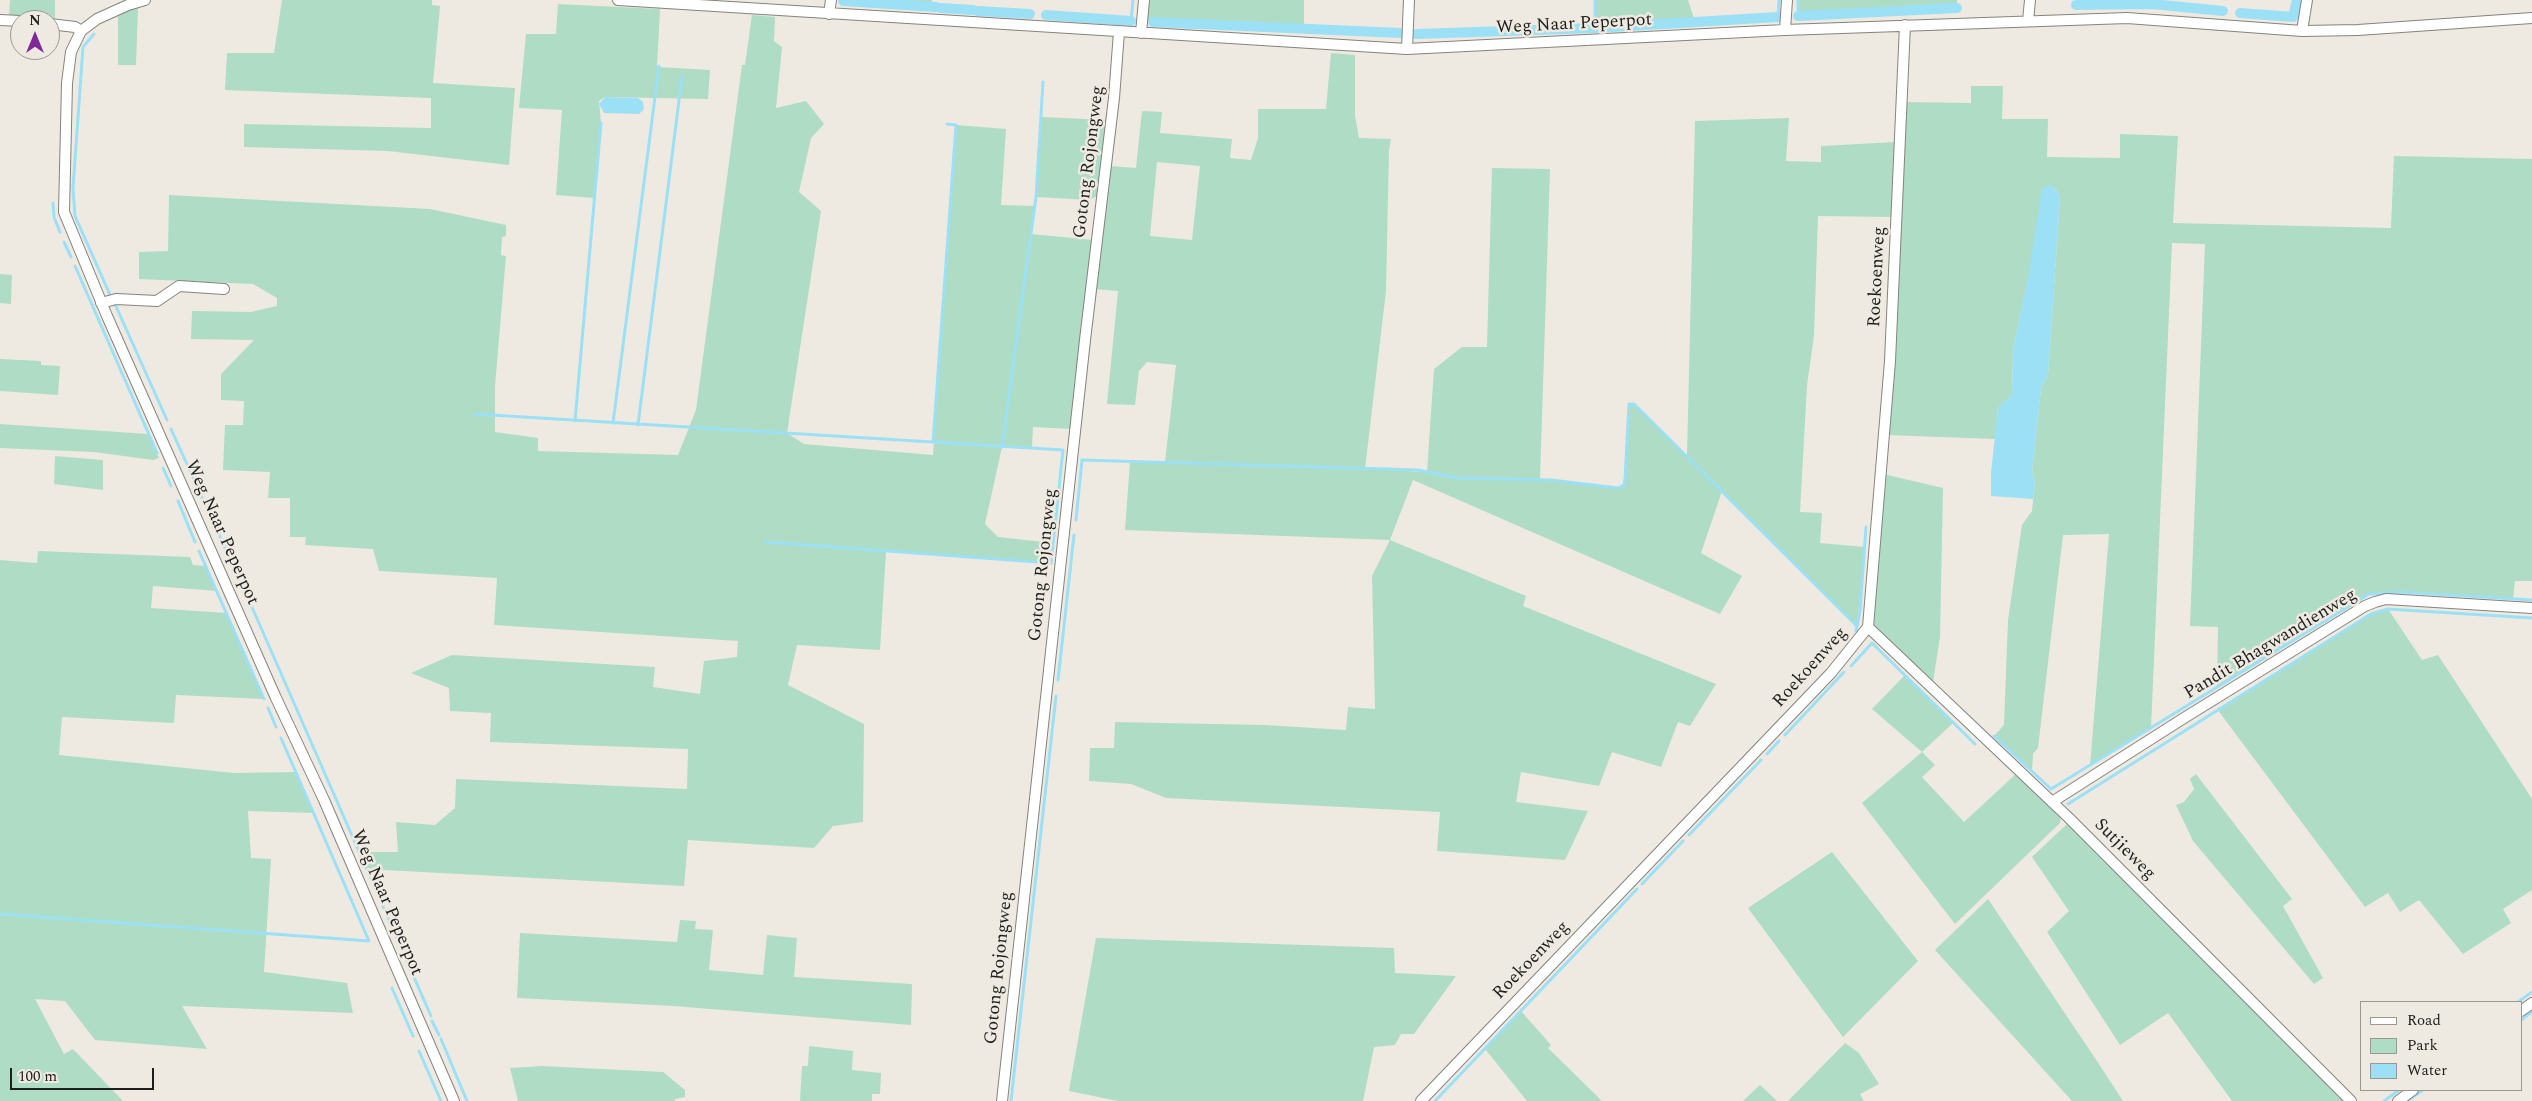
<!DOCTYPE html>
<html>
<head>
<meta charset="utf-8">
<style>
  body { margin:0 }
  #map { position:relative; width:2532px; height:1101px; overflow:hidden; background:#eeeae2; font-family:Spectral,serif }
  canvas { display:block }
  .legend { position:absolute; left:2360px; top:1001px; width:162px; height:90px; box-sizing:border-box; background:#eeeae2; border:1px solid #9b9892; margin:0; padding:6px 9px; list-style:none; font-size:15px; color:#1f1e1b }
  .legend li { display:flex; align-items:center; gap:10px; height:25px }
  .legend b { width:25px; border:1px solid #9b9892 }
  .north { position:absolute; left:10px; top:10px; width:50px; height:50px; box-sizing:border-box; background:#eeeae2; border:1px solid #9b9892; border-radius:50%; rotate:0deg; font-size:14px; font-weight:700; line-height:20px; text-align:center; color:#1f1e1b }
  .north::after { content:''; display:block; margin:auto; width:18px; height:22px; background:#7f2a98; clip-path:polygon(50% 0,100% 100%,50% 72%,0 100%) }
  .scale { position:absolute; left:10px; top:1068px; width:144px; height:22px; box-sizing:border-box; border:2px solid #1f1e1b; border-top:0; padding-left:6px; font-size:15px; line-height:18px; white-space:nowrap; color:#1f1e1b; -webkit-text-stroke:4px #eeeae2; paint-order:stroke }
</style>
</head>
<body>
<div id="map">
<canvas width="2532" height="1101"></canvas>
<ul class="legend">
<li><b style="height:6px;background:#fff"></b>Road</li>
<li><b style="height:14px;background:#aedcc5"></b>Park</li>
<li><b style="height:14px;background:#9ce0f6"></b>Water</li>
</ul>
<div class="north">N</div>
<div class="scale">100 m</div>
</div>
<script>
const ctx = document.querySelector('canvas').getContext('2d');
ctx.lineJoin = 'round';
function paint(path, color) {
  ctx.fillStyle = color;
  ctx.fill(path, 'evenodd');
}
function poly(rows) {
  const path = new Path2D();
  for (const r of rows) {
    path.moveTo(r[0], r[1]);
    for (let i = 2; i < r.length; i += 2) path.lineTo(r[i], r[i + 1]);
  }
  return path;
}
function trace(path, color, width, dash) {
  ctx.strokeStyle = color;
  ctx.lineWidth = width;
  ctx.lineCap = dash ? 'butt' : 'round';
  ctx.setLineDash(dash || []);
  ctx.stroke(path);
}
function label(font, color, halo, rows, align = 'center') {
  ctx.font = font + ' Spectral,serif';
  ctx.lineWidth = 5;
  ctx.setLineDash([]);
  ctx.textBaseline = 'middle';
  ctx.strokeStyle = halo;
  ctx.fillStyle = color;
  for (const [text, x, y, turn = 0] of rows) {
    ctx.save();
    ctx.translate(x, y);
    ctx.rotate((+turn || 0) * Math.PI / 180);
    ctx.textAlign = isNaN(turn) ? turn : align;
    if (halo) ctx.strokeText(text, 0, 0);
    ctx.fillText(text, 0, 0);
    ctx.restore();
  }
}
paint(poly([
  [10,0,55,0,55,21,9,17],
  [282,0,432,0,432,5,440,6,433,83,515,88,509,165,388,151,244,147,244,124,431,128,431,98,225,90,227,53,274,53],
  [852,0,932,0,930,7],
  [1149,0,1304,0,1304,29,1146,21],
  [1595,0,1688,0,1695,22,1595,28],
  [1798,0,1957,0,1957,8,1798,16],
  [2076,0,2152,0,2152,4,2076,5],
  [558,4,660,9,657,67,710,70,708,99,605,97,599,101,601,123,594,198,556,195,562,110,519,108,526,34,556,34],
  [138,7,136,65,118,65,118,15],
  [752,15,775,17,774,41,782,47,776,108,806,101,824,124,811,138,799,192,821,211,787,433,804,444,933,455,956,125,1006,129,1001,205,1035,206,1031,234,1093,240,1072,429,1033,427,1032,448,1002,447,985,524,998,537,1053,543,1051,563,886,551,880,650,797,645,788,685,864,724,863,822,833,826,814,848,688,840,684,886,366,869,359,852,398,852,396,822,435,825,455,808,456,779,687,789,688,749,490,742,491,713,450,711,449,688,411,673,452,655,655,667,653,687,700,694,704,661,737,657,738,641,494,625,497,578,379,571,373,549,305,545,306,537,290,537,290,498,268,498,270,472,223,470,225,425,243,425,244,401,221,400,221,374,254,340,191,339,192,311,251,312,277,306,277,298,253,284,139,279,139,252,168,251,169,195,430,209,506,225,506,236,502,237,501,255,506,256,495,386,495,432,538,438,538,451,678,455,696,410,742,65,745,65],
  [1331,53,1355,55,1355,116,1359,138,1391,139,1389,150,1386,291,1365,469,1427,472,1434,369,1462,347,1487,347,1492,168,1550,169,1540,479,1618,488,1624,485,1625,479,1629,404,1634,404,1687,455,1695,121,1789,118,1786,161,1821,162,1821,146,1895,142,1892,217,1818,216,1814,336,1807,385,1800,512,1822,513,1820,543,1865,547,1857,626,1722,491,1701,553,1742,576,1720,614,1413,480,1390,540,1526,596,1523,606,1716,684,1690,726,1678,722,1661,767,1612,752,1599,786,1521,772,1516,802,1588,811,1565,860,1437,851,1440,812,1166,798,1131,784,1089,781,1090,748,1114,748,1115,722,1264,725,1346,730,1348,707,1375,709,1372,576,1390,540,1125,530,1130,462,1165,462,1176,365,1147,362,1139,371,1135,405,1107,404,1118,291,1094,289,1110,166,1136,168,1142,111,1162,112,1160,133,1232,139,1230,158,1251,160,1258,138,1258,109,1326,109],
  [1157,162,1200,166,1192,240,1150,236],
  [1971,86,2003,86,2002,119,2048,119,2047,157,2120,158,2120,134,2178,136,2173,223,2391,228,2394,156,2532,159,2532,581,2515,581,2513,599,2401,592,2369,594,2217,687,2218,627,2190,626,2205,244,2172,243,2151,728,2090,766,2109,534,2063,535,2038,748,2033,754,2032,771,1994,736,2004,725,2008,620,2022,525,2032,511,2035,482,2032,472,2041,388,2048,375,2060,198,2056,189,2049,185,2013,349,2012,395,1998,408,1995,439,1886,435,1905,102,1971,103],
  [1041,117,1108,120,1098,195,1090,200,1036,197],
  [0,274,12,275,11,304,0,303],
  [0,359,41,361,41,365,60,366,58,395,0,391,0,395],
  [0,424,148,434,159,458,153,460,94,452,0,448],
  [55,456,103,460,103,490,54,484],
  [1883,474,1943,488,1940,637,1933,682,1872,626],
  [38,551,190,557,193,565,206,566,217,591,153,586,151,608,227,613,264,699,176,695,174,723,62,717,59,755,234,773,296,772,314,813,248,811,251,858,271,859,264,972,347,983,353,1013,182,1006,207,1049,95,1040,65,1001,35,999,64,1054,73,1049,123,1101,0,1101,0,560,37,563],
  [2388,609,2422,660,2438,655,2532,799,2532,890,2503,909,2511,923,2463,954,2419,900,2400,912,2388,893,2365,907,2217,709,2371,614],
  [1905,675,1953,723,1922,752,1935,765,1922,777,1964,822,2017,773,2061,817,2060,823,1955,924,1862,803,1922,752,1872,709],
  [2196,774,2292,899,2283,906,2323,978,2314,984,2193,841,2176,805,2184,802,2194,789,2190,779],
  [2067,824,2163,919,2346,1101,2232,1101,2168,1013,2120,1045,2047,932,2069,911,2032,857],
  [1832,852,1918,961,1843,1037,1748,908],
  [1988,899,2097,1061,2123,1101,2072,1101,1935,950],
  [680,920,696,921,695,929,713,930,709,970,763,975,767,935,797,938,794,977,912,984,911,1025,673,1006,517,998,520,933,677,942],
  [1096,938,1394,948,1395,973,1456,976,1414,1034,1401,1034,1395,1045,1374,1047,1363,1101,1118,1101,1069,1091],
  [1521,1011,1551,1045,1548,1048,1602,1101,1527,1101,1485,1049],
  [1845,1043,1859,1053,1879,1084,1860,1094,1864,1101,1788,1101],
  [809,1046,853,1051,852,1070,881,1073,880,1094,872,1094,872,1101,800,1101,802,1066,808,1066],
  [542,1066,663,1072,685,1090,685,1097,675,1099,675,1101,518,1101,510,1068],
  [1760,1085,1777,1101,1743,1101]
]), '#aedcc5');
paint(poly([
  [605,97,638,98,643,102,644,109,639,114,604,113,599,104],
  [2049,185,2056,189,2060,198,2048,375,2041,388,2032,472,2035,482,2033,499,1991,496,1991,473,1998,408,2012,395,2013,349,2027,284,2042,189]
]), '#9ce0f6');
trace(poly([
  [1595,0,1595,28],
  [843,1,844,0],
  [1798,16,1798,0],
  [1778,17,1779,0],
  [1131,21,1133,0],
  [94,34,83,47,73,188,75,216,111,297],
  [53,203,54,217,60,232],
  [64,242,71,257],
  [75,266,157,453],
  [114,302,167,420],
  [475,414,1063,450,1051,563,765,542],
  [575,421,601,123],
  [613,423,659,66],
  [638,425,682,77],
  [171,429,255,614,431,1016],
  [933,442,956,125,947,124],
  [1002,447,1036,197,1043,82],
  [163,468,171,486],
  [178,501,195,542],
  [1076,520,1082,460,1418,470,1457,478,1551,480,1618,488,1624,485,1625,479,1629,404,1634,404,1857,626],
  [199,551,264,699],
  [1856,631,1860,611,1866,527],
  [1851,666,1872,643,1975,744],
  [1058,680,1074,535],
  [268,708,276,727],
  [1785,735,1844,672],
  [1994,736,2051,789,2369,594,2400,592,2532,600],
  [1767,754,1779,741],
  [2068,804,2371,614,2388,609,2532,618],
  [1689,835,1761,760],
  [1642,884,1683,841],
  [0,914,369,941,281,738],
  [392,988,413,1036],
  [2518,1002,2532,992],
  [2521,1020,2532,1012],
  [432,1021,439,1035],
  [441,1039,467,1101],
  [419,1051,441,1101],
  [1011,1101,1056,696],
  [1435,1101,1637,889],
  [2384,1101,2399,1090],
  [2407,1101,2423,1090]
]), '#9ce0f6', 3);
trace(poly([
  [843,1,936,7],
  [2076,5,2152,4,2223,11],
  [941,8,973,10],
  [978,11,1030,14],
  [2240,13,2293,17,2297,0],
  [1046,15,1131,21],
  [1798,16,1957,8],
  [1153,22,1400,33],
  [1416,34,1595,28,1778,17]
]), '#9ce0f6', 10);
const minor = poly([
  [145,0,128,5,97,19,81,31,71,52,67,83,64,212,107,316,276,698,324,800,454,1101],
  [618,0,1407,49,1785,30,2127,18,2302,31,2358,30,2532,18],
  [829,14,831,0],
  [0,20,20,21],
  [2028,21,2030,0],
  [50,24,75,27,81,31],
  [1785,30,1787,0],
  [2302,31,2307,0],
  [1141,33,1144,0],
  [1407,49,1409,0],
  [101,303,116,299,157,301,179,286,224,289],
  [1868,627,2069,818,2351,1101],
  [2052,802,2184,718,2365,606,2375,602,2386,599,2532,608],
  [2521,1011,2532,1003],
  [1002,1101,1085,340,1114,98,1119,32],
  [1421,1101,1831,673,1868,627,1890,361,1905,25],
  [2398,1101,2413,1090]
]);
trace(minor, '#86837c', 12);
trace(minor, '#fff', 10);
label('18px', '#1f1e1b', '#eeeae2', [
  ["Weg Naar Peperpot",1574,25,-3],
  ["Gotong Rojongweg",1090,162,-83],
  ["Roekoenweg",1878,277,-87],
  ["Weg Naar Peperpot",221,533,66],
  ["Gotong Rojongweg",1044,565,-84],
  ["Pandit Bhagwandienweg",2271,645,-31],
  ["Roekoenweg",1811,668,-48],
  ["Sutjieweg",2124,850,45],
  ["Weg Naar Peperpot",386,903,67],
  ["Roekoenweg",1532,961,-46],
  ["Gotong Rojongweg",1000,968,-84]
]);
</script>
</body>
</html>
